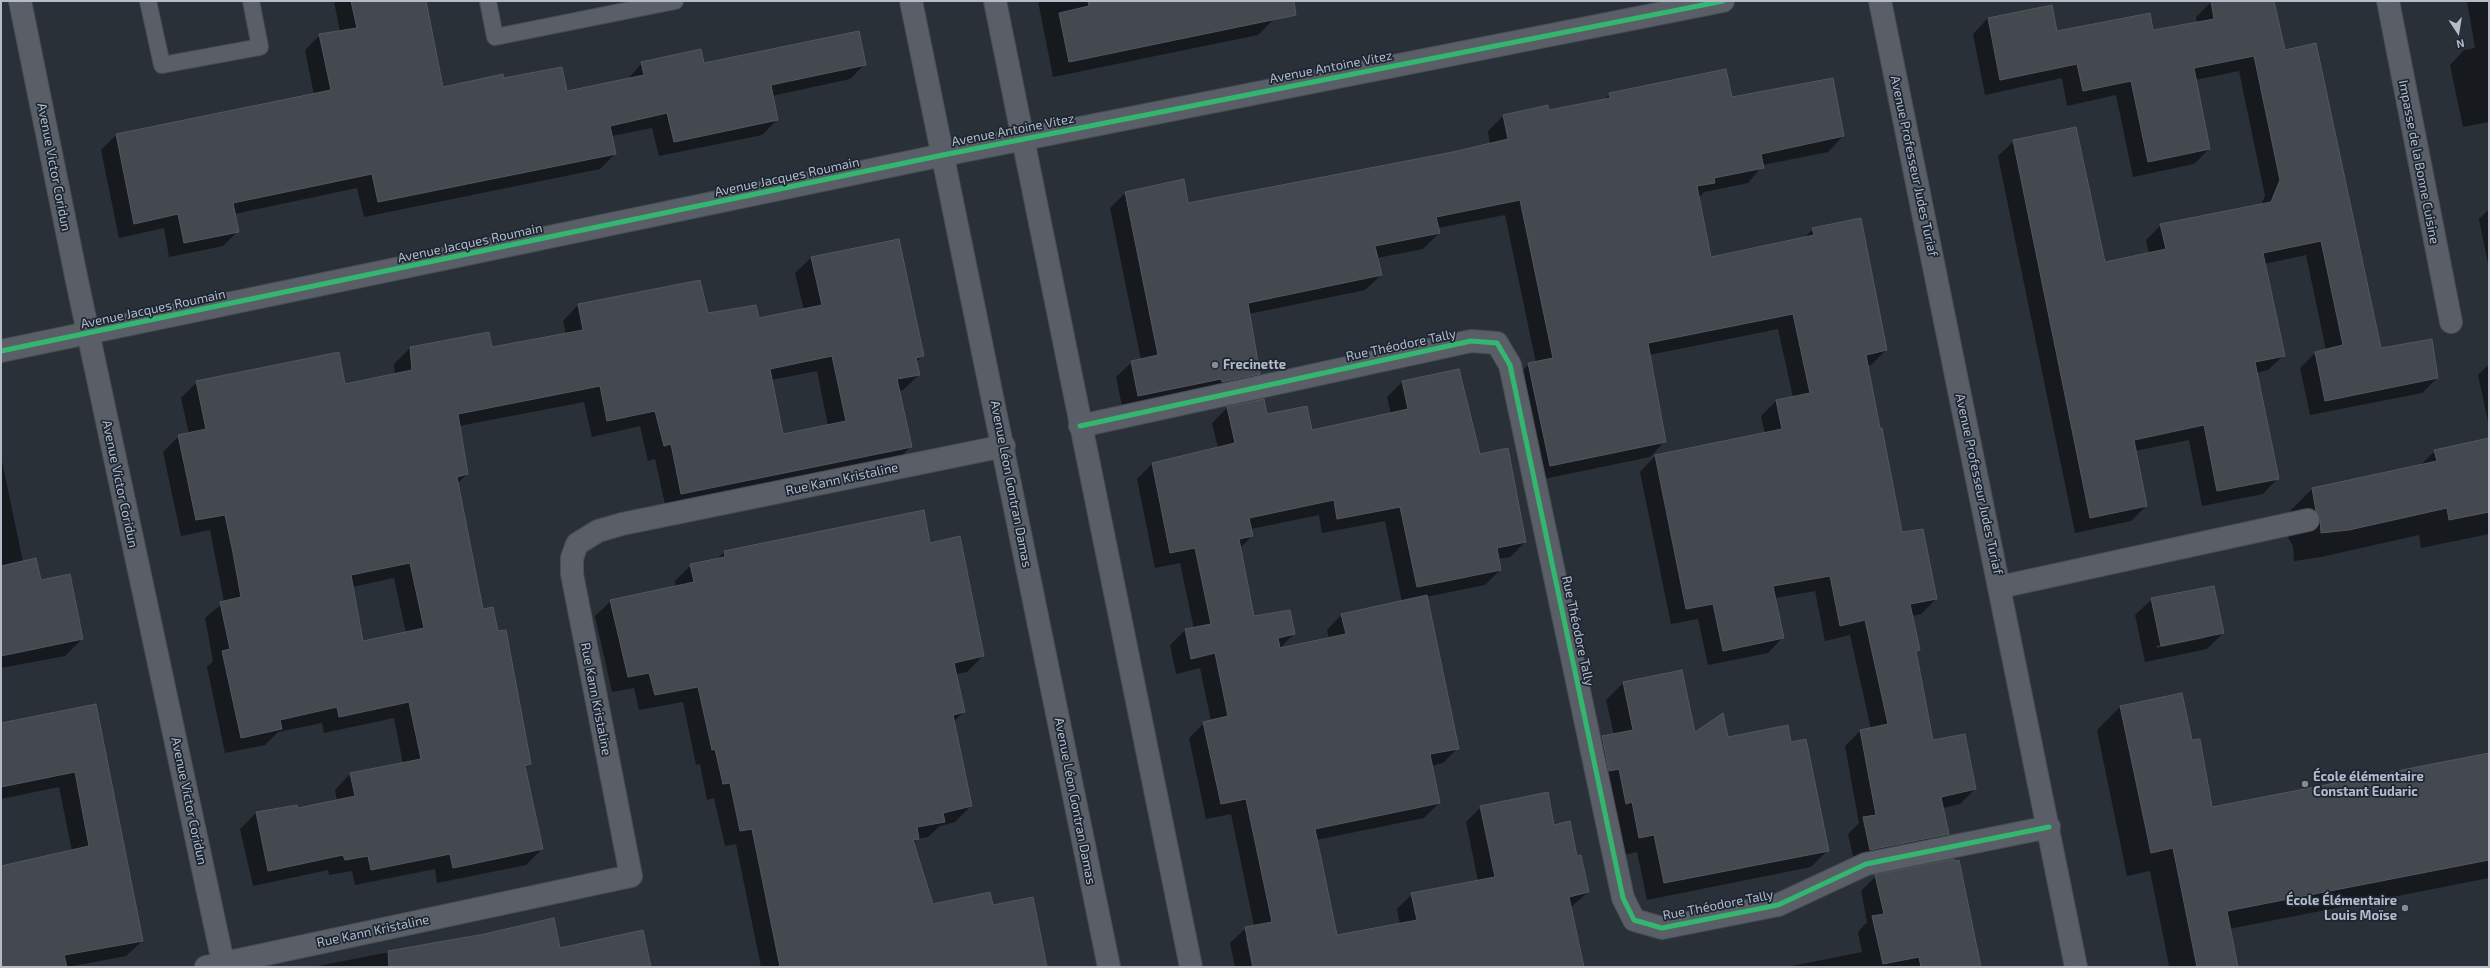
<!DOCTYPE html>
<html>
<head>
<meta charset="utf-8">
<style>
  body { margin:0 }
  #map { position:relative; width:2490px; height:968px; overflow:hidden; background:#2a3038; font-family:"Exo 2",sans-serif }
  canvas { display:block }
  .frame { position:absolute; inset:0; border:2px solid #b4bcc9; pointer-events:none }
  .north { position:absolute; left:2438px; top:12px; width:40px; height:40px; -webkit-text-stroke:3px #1d2633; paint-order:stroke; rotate:168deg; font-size:11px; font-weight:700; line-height:16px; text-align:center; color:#b4bcc9 }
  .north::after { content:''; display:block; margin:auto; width:14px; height:18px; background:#b4bcc9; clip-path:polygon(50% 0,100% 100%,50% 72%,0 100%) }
</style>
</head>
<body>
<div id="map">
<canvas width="2490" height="968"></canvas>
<div class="frame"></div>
<div class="north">N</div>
</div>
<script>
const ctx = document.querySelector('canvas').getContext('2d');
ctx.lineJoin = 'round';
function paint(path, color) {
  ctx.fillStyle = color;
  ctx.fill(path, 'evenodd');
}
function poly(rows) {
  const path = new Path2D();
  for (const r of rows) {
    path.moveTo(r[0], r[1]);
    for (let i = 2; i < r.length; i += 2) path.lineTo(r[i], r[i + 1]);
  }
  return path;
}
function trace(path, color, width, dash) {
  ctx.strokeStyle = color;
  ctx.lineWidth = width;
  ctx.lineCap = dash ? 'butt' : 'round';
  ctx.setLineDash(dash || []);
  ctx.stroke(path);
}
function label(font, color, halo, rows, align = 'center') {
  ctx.font = font + ' "Exo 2",sans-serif';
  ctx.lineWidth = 3.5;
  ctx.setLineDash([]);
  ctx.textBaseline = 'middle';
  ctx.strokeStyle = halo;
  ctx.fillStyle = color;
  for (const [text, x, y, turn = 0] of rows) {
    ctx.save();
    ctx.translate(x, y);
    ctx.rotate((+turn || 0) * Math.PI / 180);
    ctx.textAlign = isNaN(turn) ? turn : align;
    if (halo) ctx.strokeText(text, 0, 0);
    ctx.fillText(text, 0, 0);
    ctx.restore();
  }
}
paint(poly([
  [334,1,409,1,442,88,503,80,566,92,627,80,642,63,865,64,850,79,772,96,777,120,762,135,659,156,652,128,612,136,615,154,600,169,364,217,357,188,234,214,238,231,223,246,169,257,164,228,119,238,101,150,116,135,314,95,305,50,320,35,340,32],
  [1038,1,1280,1,1274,19,1258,35,1053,77],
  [2216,1,2274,1,2284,51,2380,349,2437,378,2422,393,2310,415,2300,368,2315,353,2326,350,2306,255,2264,264,2284,355,2268,370,2256,373,2278,478,2263,494,2202,506,2189,440,2135,451,2146,506,2131,521,2075,533,1998,156,2014,141,2104,263,2149,254,2146,240,2161,225,2261,205,2265,196,2239,71,2195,80,2209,149,2194,164,2133,177,2116,95,2067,106,2062,78,1985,95,1973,34,1988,18,2056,32,2152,31,2197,23,2196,17,2211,2],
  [2467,1,2489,1,2489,122,2463,127,2450,65,2464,50,2475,48],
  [1610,94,1731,99,1843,136,1828,152,1763,165,1748,183,1704,192,1699,198,1710,258,1804,238,1813,229,1886,350,1871,365,1867,366,1901,534,1936,599,1921,614,1912,616,1919,650,1915,653,1933,741,1975,789,1960,804,1943,808,1948,834,1933,850,1855,865,1848,834,1859,823,1845,746,1860,731,1871,729,1850,635,1825,641,1815,591,1775,598,1783,637,1768,653,1708,665,1698,619,1671,624,1640,472,1655,456,1765,434,1761,416,1776,401,1793,397,1778,329,1649,355,1665,441,1650,457,1534,481,1513,380,1529,364,1536,363,1505,215,1438,228,1439,233,1423,249,1377,258,1381,275,1365,290,1249,314,1259,374,1244,389,1123,411,1116,377,1132,362,1141,360,1110,208,1125,193,1183,181,1188,205,1453,153,1490,144,1488,131,1503,116,1547,106,1548,111,1603,101],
  [2489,209,2489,264,2488,264,2479,219],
  [811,258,923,356,916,362,919,375,903,390,899,391,910,447,895,463,666,509,655,459,648,461,640,426,592,437,584,402,459,426,467,474,457,484,482,610,530,764,525,769,542,849,526,865,437,883,435,869,355,885,352,871,329,875,328,870,253,886,240,829,256,813,296,806,297,809,337,801,335,790,350,774,403,764,394,718,324,733,322,723,278,732,265,745,225,753,207,667,213,661,205,618,224,602,210,530,181,536,163,452,179,436,189,434,181,398,197,382,344,385,395,374,394,364,410,348,491,348,566,334,563,321,578,305,758,319,804,310,795,273],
  [817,371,828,426,782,436,771,380],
  [394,578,406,633,362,642,352,587],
  [2489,364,2489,426,2478,375],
  [1402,382,1479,455,1525,542,1510,557,1498,559,1500,570,1485,585,1426,597,1458,748,1443,763,1431,766,1439,803,1424,818,1316,840,1337,936,1400,924,1397,909,1412,894,1478,881,1466,822,1481,807,1553,826,1576,857,1588,892,1570,908,1584,967,1254,967,1248,938,1246,938,1252,967,1235,967,1230,943,1246,928,1254,926,1231,814,1206,819,1189,738,1204,723,1211,721,1200,668,1176,674,1170,645,1185,630,1194,629,1180,563,1155,568,1137,479,1153,463,1218,448,1212,423,1227,408,1266,415,1312,431,1391,414,1387,397],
  [1319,515,1322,533,1385,521,1402,602,1342,614,1327,630,1329,639,1278,650,1294,634,1253,617,1240,548,1252,536,1251,529],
  [2489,439,2489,534,2421,548,2419,535,2321,557,2294,561,2293,546,2289,539,2284,517,2312,489,2419,466,2435,451],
  [1,456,23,562,40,581,82,639,65,656,1,668],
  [923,511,929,544,983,656,967,672,956,674,964,712,953,722,971,806,955,822,940,826,928,837,917,839,913,843,932,905,992,906,1046,967,761,967,736,844,725,846,714,798,707,800,700,764,696,765,683,702,639,710,634,688,612,692,595,616,611,601,676,587,675,581,691,565,717,559,724,552],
  [2152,599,2223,633,2207,649,2145,662,2135,615],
  [2205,636,2205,638,2157,648,2156,646],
  [1681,672,1694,734,1790,743,1828,850,1811,867,1647,900,1637,852,1623,855,1585,754,1602,737,1614,735,1606,700,1623,683],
  [95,705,142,941,126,956,68,967,1,967,1,867,72,851,59,787,1,799,1,725],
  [2121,706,2191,741,2211,808,2489,754,2489,878,2229,929,2237,967,2167,967,2169,965,2150,871,2127,876,2097,730],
  [1876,876,1980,967,1787,967,1862,952,1858,932,1867,922,1861,891],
  [553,920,559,949,650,967,313,967]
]), '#0007');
const building = poly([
  [351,1,426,1,443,87,503,74,504,78,562,67,567,91,644,75,641,62,701,49,704,63,859,31,866,65,771,85,778,120,674,142,667,113,610,126,616,154,378,202,372,174,233,203,239,232,184,243,178,214,134,224,116,134,331,90,319,34,357,28,351,1],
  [1088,1,1294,1,1296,15,1069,62,1059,13,1089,6,1088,1],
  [2211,1,2274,1,2285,50,2316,43,2381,348,2432,339,2438,378,2325,401,2315,352,2343,345,2321,241,2263,253,2285,356,2255,362,2279,479,2217,491,2204,425,2134,440,2147,506,2090,518,2013,140,2076,127,2105,262,2166,249,2160,224,2271,202,2280,180,2254,56,2194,68,2210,149,2148,162,2131,81,2083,91,2077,64,2000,80,1988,18,2052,5,2057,31,2150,13,2153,30,2214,19,2211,1],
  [1726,69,1732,97,1833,78,1844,136,1761,154,1764,168,1714,178,1715,183,1697,186,1711,257,1814,235,1812,228,1861,218,1887,350,1866,355,1880,428,1882,428,1902,532,1923,529,1937,599,1910,604,1920,650,1916,651,1933,740,1965,734,1976,789,1941,797,1949,834,1870,850,1863,817,1876,815,1860,730,1888,724,1865,620,1840,626,1830,576,1773,586,1784,638,1723,651,1713,604,1686,609,1655,455,1782,429,1776,400,1810,393,1793,314,1648,343,1666,442,1550,466,1528,363,1553,358,1520,200,1436,217,1440,233,1375,246,1382,275,1248,303,1260,374,1222,382,1221,379,1138,396,1131,361,1158,355,1125,192,1184,179,1188,203,1453,152,1508,139,1503,115,1548,105,1549,110,1610,98,1609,93,1726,69],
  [899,239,924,356,916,358,920,375,897,379,912,447,681,494,671,444,664,446,655,411,607,421,600,386,458,414,468,474,457,477,483,609,493,607,498,631,506,630,531,764,525,766,543,849,453,868,450,854,371,870,368,856,345,860,343,855,268,871,256,812,297,805,298,808,355,796,350,773,421,759,409,702,339,717,337,707,280,720,282,729,241,738,222,651,230,649,220,602,241,597,232,548,225,515,196,520,178,435,206,429,196,381,339,352,345,384,412,370,410,347,489,332,492,347,583,330,578,304,700,280,708,313,756,305,759,318,822,305,811,257,899,239],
  [832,356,846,421,783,434,770,369,832,356],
  [410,563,424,628,363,641,351,575,410,563],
  [1459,369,1480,454,1508,448,1526,542,1497,548,1501,570,1417,587,1400,507,1337,519,1334,500,1249,518,1253,536,1239,539,1254,616,1290,610,1295,634,1278,638,1280,648,1346,634,1341,614,1427,595,1459,749,1430,754,1440,803,1315,829,1337,935,1417,920,1411,893,1495,877,1480,806,1548,792,1554,825,1570,821,1577,856,1581,855,1589,892,1569,897,1584,967,1253,967,1245,927,1272,922,1246,799,1221,804,1203,722,1228,716,1215,653,1191,659,1185,629,1211,624,1195,548,1170,553,1152,463,1235,443,1227,407,1264,399,1267,414,1307,406,1312,430,1408,409,1402,381,1459,369],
  [2489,438,2489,512,2449,520,2447,508,2349,530,2321,533,2320,518,2316,511,2312,488,2437,461,2434,450,2489,438],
  [924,510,930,543,960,536,984,656,954,663,965,712,953,715,972,806,943,813,945,822,917,827,919,839,913,840,933,904,990,892,993,905,1033,897,1047,967,780,967,752,829,740,831,730,783,723,784,715,749,712,750,698,687,655,695,649,673,628,677,610,600,694,582,690,564,725,557,724,551,924,510],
  [36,558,41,580,70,574,83,639,1,656,1,566,36,558],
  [2214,586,2224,633,2161,646,2151,598,2214,586],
  [1682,670,1695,732,1723,713,1728,737,1788,725,1791,742,1806,739,1829,851,1664,883,1654,835,1639,838,1632,802,1626,804,1619,769,1609,771,1602,736,1633,730,1623,682,1682,670],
  [2182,693,2192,740,2200,739,2212,807,2489,753,2489,860,2227,911,2238,967,2197,967,2173,848,2151,853,2120,706,2182,693],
  [96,704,143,941,64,955,67,967,1,967,1,866,89,846,75,772,1,787,1,723,96,704],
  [1954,859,1955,861,1959,860,1981,967,1921,967,1919,957,1883,964,1872,916,1884,914,1875,875,1954,859],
  [554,918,560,948,643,930,651,967,389,967,388,951,484,934,554,918]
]);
paint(building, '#444950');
trace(building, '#52575f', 1);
const lane = poly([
  [148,1,162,65,260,47,251,1],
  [488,1,495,37,675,1]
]);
const street = poly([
  [20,1,77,281,224,967],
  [911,1,1109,967],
  [995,1,1191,967],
  [1880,1,2076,967],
  [2388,1,2451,322],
  [1,351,943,155,1723,1],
  [1080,426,1471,341,1497,343,1510,365,1623,898,1634,920,1662,928,1778,905,1866,864,2049,827],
  [2000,587,2308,520],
  [206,967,631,876,572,574,572,558,577,544,598,531,622,524,1004,446]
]);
trace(lane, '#484c53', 18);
trace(street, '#484c53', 24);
trace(lane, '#5a5e66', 16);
trace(street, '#5a5e66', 22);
trace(poly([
  [1,351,943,155,1723,1],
  [1080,426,1471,341,1497,343,1510,365,1623,898,1634,920,1662,928,1778,905,1866,864,2049,827]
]), '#33b770', 5);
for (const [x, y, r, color] of [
  [1215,365,4,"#848b96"],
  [2305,784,4,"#848b96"],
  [2405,908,4,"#848b96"]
]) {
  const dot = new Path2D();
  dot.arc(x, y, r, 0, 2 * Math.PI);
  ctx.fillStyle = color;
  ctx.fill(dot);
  trace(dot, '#1d2633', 1.5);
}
label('13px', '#b4bcc9', '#1d2633', [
  ["Avenue Antoine Vitez",1331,67,-11],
  ["Avenue Antoine Vitez",1013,130,-11],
  ["Impasse de la Bonne Cuisine",2419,162,79],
  ["Avenue Professeur Judes Turiaf",1914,166,78],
  ["Avenue Victor Coridun",54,167,79],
  ["Avenue Jacques Roumain",787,177,-12],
  ["Avenue Jacques Roumain",470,243,-12],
  ["Avenue Jacques Roumain",153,309,-12],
  ["Rue Théodore Tally",1401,345,-12],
  ["Rue Kann Kristaline",842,479,-12],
  ["Avenue Victor Coridun",120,484,78],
  ["Avenue Léon Gontran Damas",1011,484,79],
  ["Avenue Professeur Judes Turiaf",1979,484,78],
  ["Rue Théodore Tally",1578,631,78],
  ["Rue Kann Kristaline",596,699,79],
  ["Avenue Victor Coridun",189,801,78],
  ["Avenue Léon Gontran Damas",1075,801,79],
  ["Rue Théodore Tally",1718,905,-11],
  ["Rue Kann Kristaline",373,931,-12]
]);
label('bold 13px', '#b4bcc9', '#1d2633', [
  ["Frecinette",1223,365],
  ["École élémentaire",2313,777],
  ["Constant Eudaric",2313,792],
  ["École Élémentaire",2397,901,"right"],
  ["Louis Moïse",2397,916,"right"]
], 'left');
</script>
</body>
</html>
